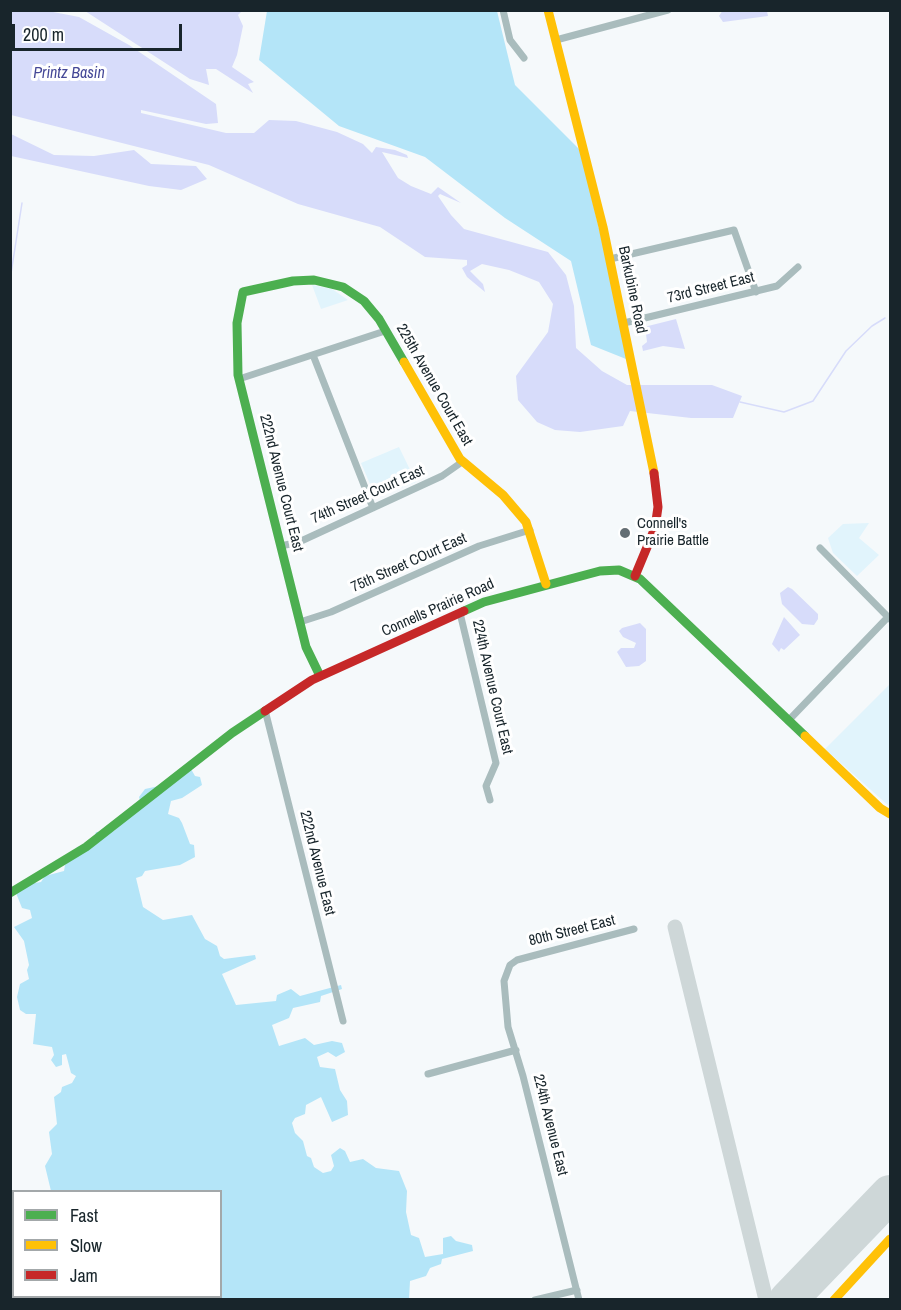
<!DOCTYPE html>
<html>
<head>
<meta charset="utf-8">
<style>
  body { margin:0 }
  #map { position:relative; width:901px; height:1310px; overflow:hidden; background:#f5f9fb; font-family:"Archivo Narrow",sans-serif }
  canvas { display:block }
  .frame { position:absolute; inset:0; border:12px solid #18252b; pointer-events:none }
  .legend { position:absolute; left:12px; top:1190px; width:210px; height:108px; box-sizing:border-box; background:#fff; border:2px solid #a3a8aa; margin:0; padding:8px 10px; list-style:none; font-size:18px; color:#18252b }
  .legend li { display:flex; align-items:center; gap:12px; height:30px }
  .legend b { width:30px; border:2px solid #a3a8aa }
  .scale { position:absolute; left:12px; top:24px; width:170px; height:27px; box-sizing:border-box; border:3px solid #18252b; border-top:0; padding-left:8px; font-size:18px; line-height:21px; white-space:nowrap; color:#18252b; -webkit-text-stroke:4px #fff; paint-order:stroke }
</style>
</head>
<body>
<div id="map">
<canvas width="901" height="1310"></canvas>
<div class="frame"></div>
<ul class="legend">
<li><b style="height:8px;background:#4caf50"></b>Fast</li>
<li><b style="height:8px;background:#ffc107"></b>Slow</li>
<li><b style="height:8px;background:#c62828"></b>Jam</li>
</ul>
<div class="scale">200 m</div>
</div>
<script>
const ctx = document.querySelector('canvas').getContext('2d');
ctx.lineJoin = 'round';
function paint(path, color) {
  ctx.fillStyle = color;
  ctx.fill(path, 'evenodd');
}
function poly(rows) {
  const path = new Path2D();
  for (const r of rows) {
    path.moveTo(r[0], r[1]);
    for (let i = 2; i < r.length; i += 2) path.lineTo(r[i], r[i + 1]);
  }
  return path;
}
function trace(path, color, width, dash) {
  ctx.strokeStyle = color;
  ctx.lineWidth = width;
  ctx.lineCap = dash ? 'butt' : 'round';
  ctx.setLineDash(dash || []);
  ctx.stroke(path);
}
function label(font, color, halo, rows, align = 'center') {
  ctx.font = font + ' "Archivo Narrow",sans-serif';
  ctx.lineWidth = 6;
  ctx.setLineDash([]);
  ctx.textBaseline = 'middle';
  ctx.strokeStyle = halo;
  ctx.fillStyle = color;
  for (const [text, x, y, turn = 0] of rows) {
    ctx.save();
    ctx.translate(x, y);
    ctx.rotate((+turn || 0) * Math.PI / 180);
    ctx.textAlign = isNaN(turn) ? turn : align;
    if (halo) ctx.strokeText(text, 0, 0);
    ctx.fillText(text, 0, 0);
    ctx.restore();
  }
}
paint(poly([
  [312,285,332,289,348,300,321,309],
  [399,447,416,482,376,498,361,463],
  [869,523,859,538,879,555,857,576,833,553,828,538,843,524],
  [890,684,890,683,890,807,825,749]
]), '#e1f4fc');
paint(poly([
  [267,11,497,11,515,85,580,150,631,361,591,345,571,261,505,218,425,157,339,126,259,60],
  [191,769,195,776,200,777,202,785,182,798,171,801,168,814,179,818,182,823,190,844,194,845,195,857,180,865,145,871,142,876,136,878,143,907,163,920,192,915,205,939,217,946,220,956,224,959,255,955,256,959,222,974,236,1005,276,1001,277,995,291,989,300,996,341,985,342,989,321,996,320,1002,293,1008,289,1018,272,1025,279,1046,305,1038,314,1045,332,1041,342,1043,345,1052,336,1057,328,1052,317,1057,320,1067,335,1069,340,1090,347,1101,348,1115,332,1122,321,1097,306,1105,305,1114,295,1118,292,1123,295,1133,303,1141,307,1156,311,1158,314,1167,323,1173,331,1171,334,1166,331,1155,340,1148,345,1151,350,1162,363,1159,376,1168,399,1171,407,1191,406,1212,411,1235,419,1238,425,1257,443,1254,443,1238,451,1236,456,1241,472,1245,473,1251,442,1259,441,1264,430,1268,426,1276,410,1281,409,1299,11,1300,11,1252,13,1248,14,1296,220,1296,220,1192,51,1191,45,1166,52,1154,49,1132,57,1124,54,1097,61,1092,62,1087,72,1083,76,1076,71,1073,66,1054,62,1055,62,1065,56,1067,51,1060,54,1055,52,1047,33,1044,36,1014,26,1014,20,1010,17,997,20,984,29,979,27,970,29,965,24,941,14,927,32,918,30,910,22,908,16,893,28,884,41,882,45,876,64,871,65,865,73,858,77,847,92,843,96,832,114,831,141,804,139,797,145,789,159,786]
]), '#b4e5f8');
paint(poly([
  [723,10,767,11,768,16,723,22,719,16],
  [11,11,48,11,79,17,129,45,216,104,218,123,206,124,141,110,141,113,226,133,254,133,269,120,296,121,337,132,363,144,372,153,376,147,395,150,407,155,408,158,382,152,398,178,411,186,431,194,438,187,461,203,440,194,438,196,451,215,464,229,548,252,566,275,574,306,576,348,602,371,627,385,712,385,742,396,733,418,691,418,630,411,623,426,580,432,555,430,537,422,518,400,516,376,548,332,553,304,539,282,509,270,482,264,470,271,483,284,485,292,467,277,462,268,467,265,467,260,425,257,380,227,298,204,209,165,11,115],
  [85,11,242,11,238,15,243,26,237,55,232,67,254,82,248,84,253,93,216,69,206,69,209,85,190,79],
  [11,134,54,155,94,156,134,150,151,164,196,166,207,179,181,190,149,186,11,156],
  [676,319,685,349,663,346,643,351,642,346,647,342,646,334,638,331,640,328],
  [788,587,792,589,818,614,818,619,814,625,802,624,782,604,780,593],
  [784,617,800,635,784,650,781,648,779,652,772,644],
  [640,623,646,629,646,661,639,666,626,667,617,652,621,648,634,648,636,643,623,637,619,631,622,628]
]), '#d7dcfa');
trace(poly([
  [10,280,22,203],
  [740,402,784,412,813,401,846,351,872,326,885,318]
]), '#d7dcfa', 1.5);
trace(poly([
  [675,927,766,1300]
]), '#ced7d8', 15);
trace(poly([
  [788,1300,890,1194]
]), '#ced7d8', 38);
trace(poly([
  [503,10,510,40,524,58],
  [556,40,668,10],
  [610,259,734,230,756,292],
  [624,323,777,286,798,267],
  [313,355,373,508],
  [239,379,385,331],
  [281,546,299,542,442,476,462,462],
  [820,548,890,619],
  [460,613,496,763,486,786,490,800],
  [300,622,331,612,479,546,530,530],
  [265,710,343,1021],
  [788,721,888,617],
  [428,1074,516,1050],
  [535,1300,577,1290],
  [579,1300,523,1076,508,1027,504,981,510,965,517,960,634,929]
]), '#a9bcbd', 7);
trace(poly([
  [464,611,484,602,600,571,619,570,640,579,805,736],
  [320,676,306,647,238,375,237,323,243,292,293,281,314,280,343,287,364,301,379,319,404,362],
  [10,893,86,847,232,733,265,711]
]), '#4caf50', 9);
trace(poly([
  [548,10,603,227,654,473],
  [404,362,460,459,503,495,526,522,546,584],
  [805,736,880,808,890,814],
  [834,1300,890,1239]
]), '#ffc107', 9);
trace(poly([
  [635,576,655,528,658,507,654,473],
  [265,711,312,680,464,611]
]), '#c62828', 9);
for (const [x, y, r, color] of [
  [625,533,6,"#656f74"]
]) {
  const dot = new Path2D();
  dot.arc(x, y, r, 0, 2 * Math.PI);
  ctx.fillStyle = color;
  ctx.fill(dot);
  trace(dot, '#fff', 2);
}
label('15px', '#18252b', '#fff', [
  ["73rd Street East",711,288,-14],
  ["Barkubine Road",632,290,78],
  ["225th Avenue Court East",434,385,60],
  ["222nd Avenue Court East",281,483,76],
  ["74th Street Court East",368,495,-24],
  ["75th Street COurt East",409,563,-24],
  ["Connells Prairie Road",438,608,-24],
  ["224th Avenue Court East",492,687,77],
  ["222nd Avenue East",317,863,76],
  ["80th Street East",572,931,-14],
  ["224th Avenue East",550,1125,76]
]);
label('15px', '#18252b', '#fff', [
  ["Connell's",637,524],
  ["Prairie Battle",637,541]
], 'left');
label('italic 16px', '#454897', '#fff', [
  ["Printz Basin",69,74]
]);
</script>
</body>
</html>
